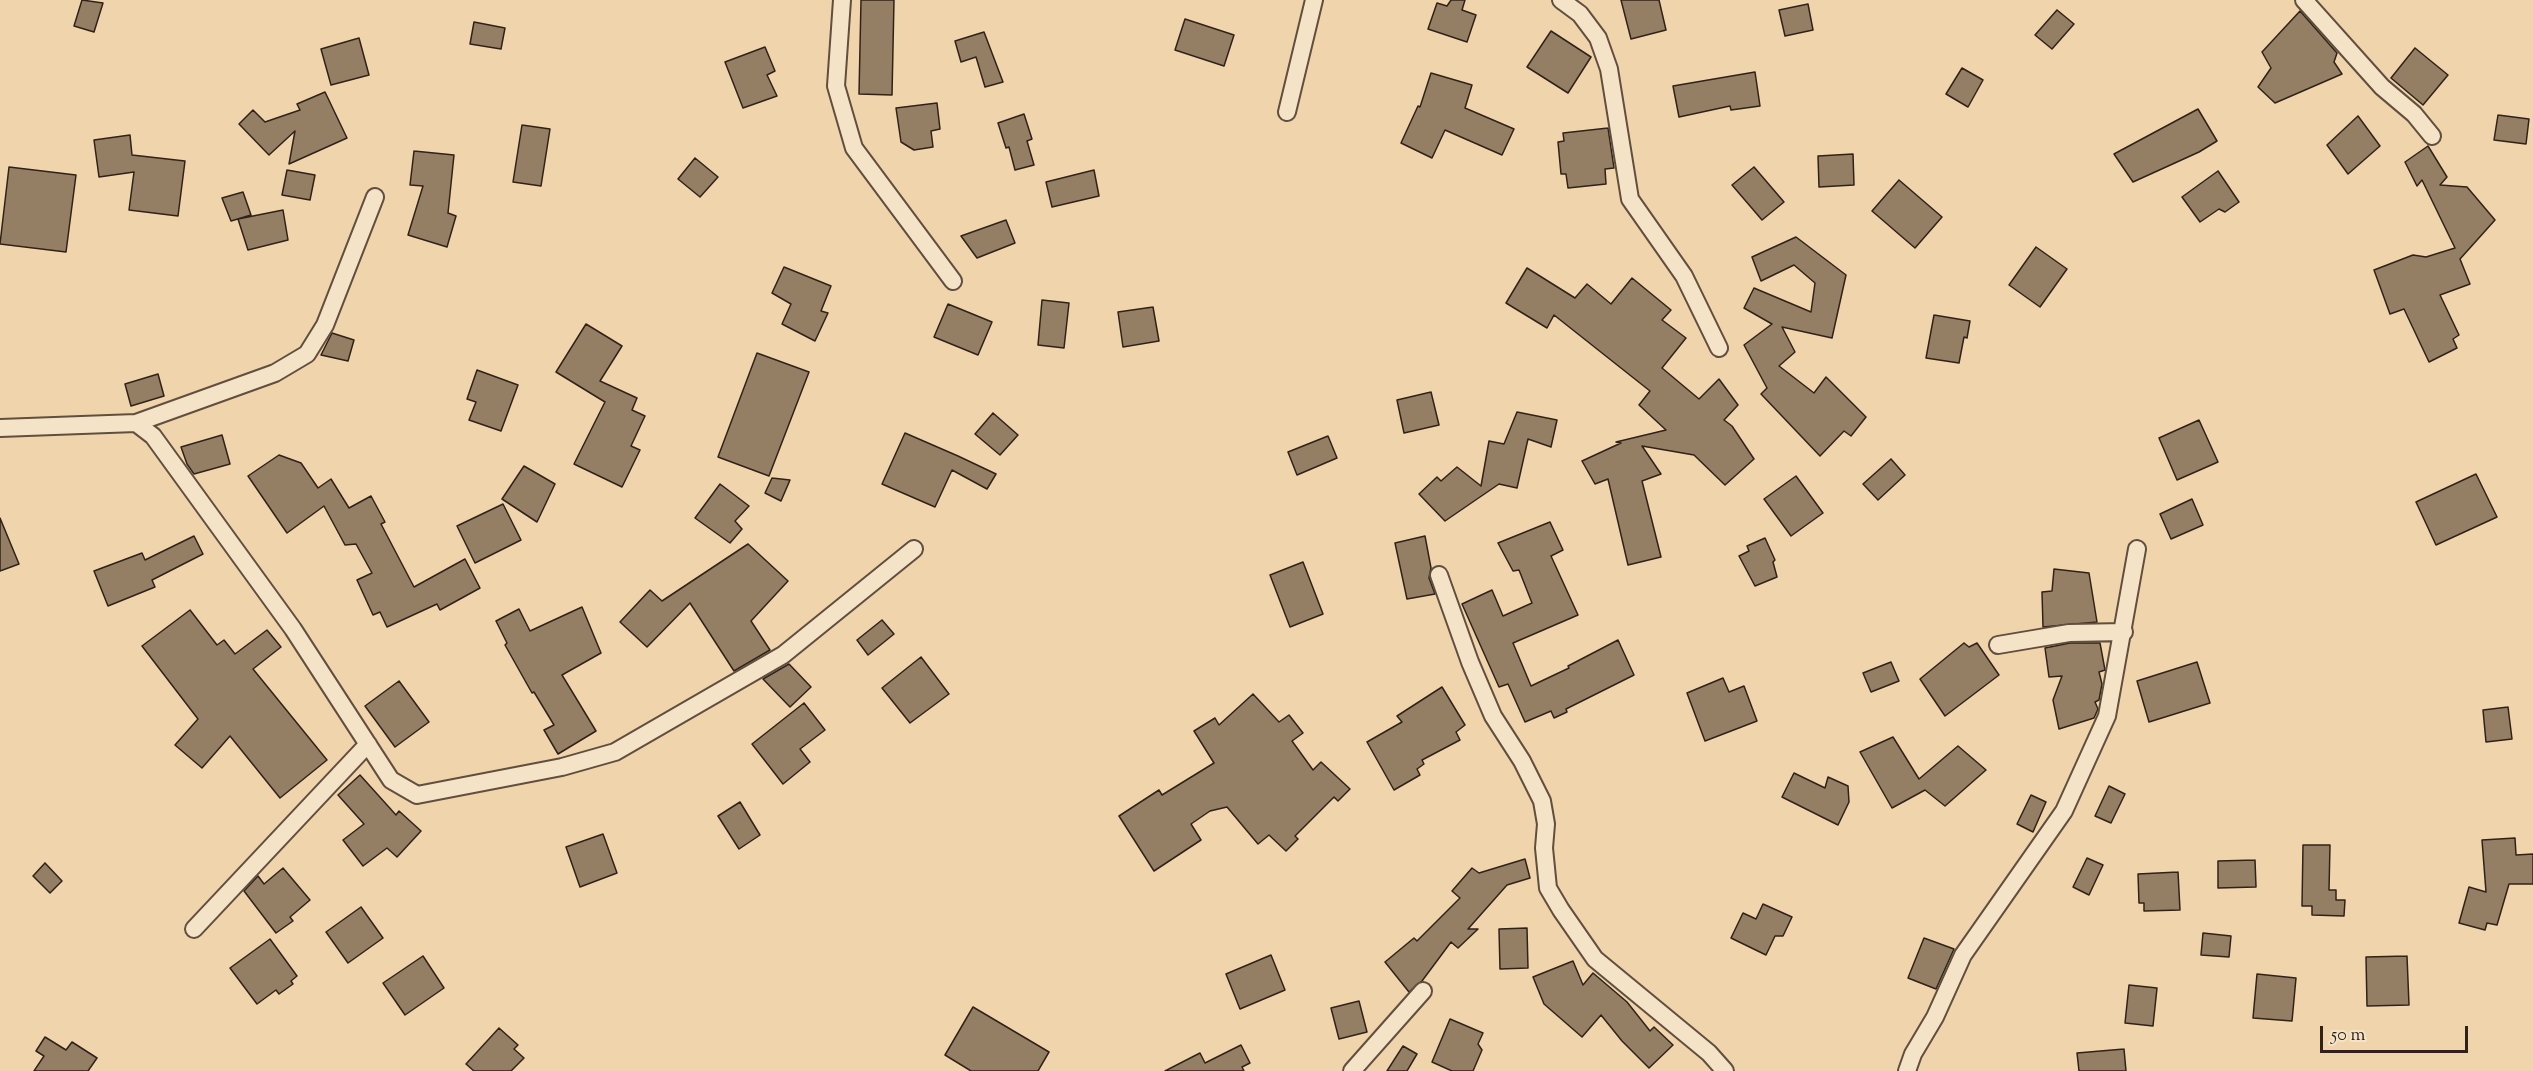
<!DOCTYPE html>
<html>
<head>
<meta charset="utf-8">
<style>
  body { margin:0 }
  #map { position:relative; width:2533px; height:1071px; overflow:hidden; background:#f0d4ab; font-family:"Sorts Mill Goudy",serif }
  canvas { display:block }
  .scale { position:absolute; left:2320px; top:1026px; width:148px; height:27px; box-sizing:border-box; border:3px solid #302219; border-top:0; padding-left:8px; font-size:18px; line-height:21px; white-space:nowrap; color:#302219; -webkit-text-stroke:4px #f5e3c8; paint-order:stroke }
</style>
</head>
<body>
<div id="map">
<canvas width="2533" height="1071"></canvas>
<div class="scale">50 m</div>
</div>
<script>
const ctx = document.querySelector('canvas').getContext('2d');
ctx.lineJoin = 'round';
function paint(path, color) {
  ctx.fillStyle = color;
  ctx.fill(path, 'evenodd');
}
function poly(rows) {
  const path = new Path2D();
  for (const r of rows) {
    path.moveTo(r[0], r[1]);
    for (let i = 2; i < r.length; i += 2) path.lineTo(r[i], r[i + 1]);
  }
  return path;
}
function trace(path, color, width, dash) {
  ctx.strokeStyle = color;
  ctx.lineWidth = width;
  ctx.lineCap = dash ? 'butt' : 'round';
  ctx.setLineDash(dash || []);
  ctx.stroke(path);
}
const building = poly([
  [82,0,103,3,94,32,74,26,82,0],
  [861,0,894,0,892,95,859,94,861,0],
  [1451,0,1465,0,1462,10,1476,15,1467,42,1428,29,1437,3,1447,6,1451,0],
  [1621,0,1659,0,1666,30,1631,39,1621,0],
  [1808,4,1813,30,1785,36,1779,10,1808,4],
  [2057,10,2074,24,2052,49,2035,35,2057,10],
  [2300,11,2337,53,2334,62,2342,74,2275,103,2258,87,2271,68,2262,52,2300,11],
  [1185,19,1234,35,1224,66,1175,50,1185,19],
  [474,22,505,28,501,49,470,44,474,22],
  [1551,31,1591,57,1568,93,1527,67,1551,31],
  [984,32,1003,82,985,87,976,57,961,62,955,41,984,32],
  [359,38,369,75,331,85,321,49,359,38],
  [765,47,775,71,767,75,777,96,743,108,725,62,765,47],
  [2415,48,2448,75,2423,105,2391,78,2415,48],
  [1962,68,1983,80,1968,107,1946,94,1962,68],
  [1755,72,1760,106,1731,110,1730,106,1679,117,1673,86,1755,72],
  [1431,73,1472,85,1465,108,1514,129,1502,155,1445,130,1432,158,1401,143,1418,106,1420,107,1431,73],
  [325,92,347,138,289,164,295,131,269,155,239,124,253,110,265,122,300,110,297,104,325,92],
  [937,103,940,129,931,131,933,147,914,150,901,142,896,108,937,103],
  [2198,109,2217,141,2199,152,2133,182,2114,154,2198,109],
  [1024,114,1032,139,1027,141,1034,165,1015,170,1009,147,1006,148,998,123,1024,114],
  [2498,115,2529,119,2526,144,2494,140,2498,115],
  [2358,116,2380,146,2348,174,2327,145,2358,116],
  [522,125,550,129,541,186,513,182,522,125],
  [1608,128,1614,168,1605,169,1606,184,1568,188,1566,174,1561,174,1558,142,1564,141,1563,133,1608,128],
  [130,135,132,155,185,161,178,216,129,210,134,172,99,177,94,140,130,135],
  [2428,146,2447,177,2440,185,2467,187,2495,220,2460,259,2470,284,2440,295,2459,335,2453,339,2457,348,2429,362,2404,309,2390,314,2374,270,2413,255,2426,257,2455,248,2422,180,2417,186,2405,162,2428,146],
  [414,151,454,155,448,213,456,216,447,247,408,235,423,186,410,185,414,151],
  [1853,154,1854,185,1819,187,1818,156,1853,154],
  [695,158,718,177,700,197,678,179,695,158],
  [9,167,76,175,66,252,0,244,9,167],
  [1754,167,1784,202,1762,220,1732,185,1754,167],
  [287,170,315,175,310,200,282,195,287,170],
  [1094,170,1099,196,1052,207,1046,182,1094,170],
  [2218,171,2239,202,2225,212,2219,209,2200,222,2182,197,2218,171],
  [1899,180,1942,217,1915,248,1872,211,1899,180],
  [243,192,251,215,231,221,222,198,243,192],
  [283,210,288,240,248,250,238,219,283,210],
  [1006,220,1015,243,977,258,961,236,1006,220],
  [1796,237,1846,275,1832,338,1782,327,1795,352,1779,366,1814,393,1826,377,1866,417,1851,436,1844,431,1820,456,1761,394,1767,388,1744,345,1772,324,1744,308,1754,288,1811,312,1815,283,1794,265,1761,281,1752,257,1796,237],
  [2036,247,2067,269,2040,307,2009,285,2036,247],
  [784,267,831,286,821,311,828,313,815,341,782,324,791,304,772,293,784,267],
  [1527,268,1575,298,1587,284,1611,304,1632,278,1671,310,1662,320,1686,338,1662,368,1699,399,1719,379,1738,405,1724,420,1732,426,1754,459,1725,485,1694,455,1642,446,1661,474,1642,481,1661,557,1628,565,1608,479,1595,484,1582,461,1621,443,1616,442,1666,430,1639,405,1650,391,1554,315,1547,328,1506,303,1527,268],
  [1042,300,1069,303,1064,348,1038,345,1042,300],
  [948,304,992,322,978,355,934,337,948,304],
  [1153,307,1159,341,1123,347,1118,312,1153,307],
  [1934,315,1970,321,1967,338,1964,337,1959,363,1926,358,1934,315],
  [586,324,622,346,600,381,637,398,632,410,645,416,631,446,640,450,622,487,574,464,605,402,556,372,586,324],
  [332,333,354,340,348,361,321,355,332,333],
  [757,353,809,372,769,476,718,457,757,353],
  [477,370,518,385,501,431,469,420,476,402,467,399,477,370],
  [158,374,164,396,131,406,125,384,158,374],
  [1431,392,1439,425,1404,433,1397,400,1431,392],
  [1517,412,1557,420,1551,447,1528,439,1517,488,1499,484,1445,521,1419,494,1437,477,1441,481,1457,467,1481,486,1489,441,1504,444,1517,412],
  [993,413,1018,435,1000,455,975,434,993,413],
  [2199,420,2218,462,2177,480,2159,438,2199,420],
  [905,433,958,456,996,474,987,489,952,470,935,507,882,484,905,433],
  [222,435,230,464,194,474,187,464,181,447,222,435],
  [1328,436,1337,458,1297,475,1288,452,1328,436],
  [279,455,301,463,318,488,331,479,349,508,371,496,385,522,381,524,414,587,465,559,480,588,440,610,437,604,387,627,380,612,373,615,357,580,372,573,356,544,345,545,324,506,287,533,248,476,279,455],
  [1891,459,1905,475,1878,500,1863,484,1891,459],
  [524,466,555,484,537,522,502,499,524,466],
  [2476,474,2497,517,2436,545,2416,502,2476,474],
  [1796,476,1823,513,1791,536,1764,499,1796,476],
  [772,478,790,480,781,501,765,493,772,478],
  [720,484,749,506,735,521,742,529,730,543,695,518,720,484],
  [2192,499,2203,525,2171,539,2160,514,2192,499],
  [503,504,521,540,475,563,457,526,503,504],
  [0,518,19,564,0,571,0,518],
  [1550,522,1563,550,1551,556,1578,615,1513,643,1531,686,1569,668,1568,666,1618,640,1634,675,1566,709,1567,712,1554,718,1551,711,1525,722,1508,684,1499,687,1462,604,1492,590,1503,616,1532,603,1519,570,1513,571,1498,543,1550,522],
  [194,536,203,554,152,580,155,587,108,606,94,571,142,553,145,560,194,536],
  [1425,536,1431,568,1429,578,1435,594,1407,599,1395,543,1425,536],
  [1765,538,1775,560,1773,562,1777,577,1755,586,1739,556,1749,551,1747,546,1765,538],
  [748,544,788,581,751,621,770,650,734,671,690,603,647,647,620,622,650,590,662,601,748,544],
  [1303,562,1323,614,1290,627,1270,575,1303,562],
  [2054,569,2089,573,2097,622,2043,627,2042,592,2052,591,2054,569],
  [582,607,601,653,562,675,596,731,558,754,544,730,554,725,534,692,532,693,505,645,507,643,496,621,519,609,530,631,582,607],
  [190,610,217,645,224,640,235,654,267,630,281,647,253,669,327,760,280,798,230,736,202,768,175,745,198,719,142,646,190,610],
  [882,620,894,634,868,655,857,640,882,620],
  [1964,643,1969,647,1977,643,1999,675,1945,716,1920,679,1964,643],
  [2070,643,2100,643,2105,670,2099,672,2102,684,2099,700,2095,702,2098,709,2094,718,2059,729,2053,700,2062,676,2049,677,2045,648,2070,643],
  [921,657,949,694,910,723,882,688,921,657],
  [1891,662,1899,681,1871,692,1863,673,1891,662],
  [2197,662,2210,703,2149,722,2137,681,2197,662],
  [789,664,811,687,790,707,763,679,789,664],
  [1723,678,1729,692,1744,686,1757,721,1705,741,1687,693,1723,678],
  [399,681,429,722,395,747,365,706,399,681],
  [1442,687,1465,725,1456,732,1460,740,1422,760,1424,764,1417,769,1420,775,1394,790,1367,742,1402,722,1397,716,1442,687],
  [1253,694,1279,722,1289,715,1303,733,1292,741,1313,770,1321,762,1350,789,1338,801,1334,797,1295,836,1298,839,1286,851,1269,835,1258,844,1227,807,1210,811,1191,824,1201,840,1154,871,1119,816,1159,790,1162,795,1214,763,1194,731,1215,718,1219,725,1253,694],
  [804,703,825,730,800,749,810,762,783,784,752,744,804,703],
  [2508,707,2512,739,2486,742,2483,710,2508,707],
  [1893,737,1919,779,1958,746,1986,770,1945,806,1925,790,1892,808,1860,752,1893,737],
  [1794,773,1825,788,1828,777,1848,786,1849,802,1838,825,1782,797,1794,773],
  [360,775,396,815,399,811,421,831,397,857,387,848,363,866,343,840,364,824,338,795,360,775],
  [2109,786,2125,794,2111,823,2095,816,2109,786],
  [2031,795,2046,802,2033,832,2017,824,2031,795],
  [740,802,760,835,739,849,718,816,740,802],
  [603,834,617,873,580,887,566,847,603,834],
  [2515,838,2516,855,2533,854,2533,884,2509,884,2497,925,2487,923,2485,930,2459,923,2469,887,2486,892,2482,840,2515,838],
  [2303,845,2330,845,2329,890,2336,890,2336,900,2345,900,2344,916,2312,915,2312,906,2302,906,2303,845],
  [2087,858,2103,865,2089,895,2073,887,2087,858],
  [1525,859,1530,878,1507,885,1468,929,1478,929,1458,948,1451,942,1422,981,1409,992,1385,962,1414,938,1417,941,1460,898,1452,891,1472,868,1479,873,1525,859],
  [2255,860,2256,887,2218,888,2218,861,2255,860],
  [45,863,62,881,50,893,33,876,45,863],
  [283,868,310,900,290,917,293,921,276,933,244,891,258,876,264,884,283,868],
  [2178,872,2180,910,2144,911,2144,903,2139,903,2138,874,2178,872],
  [1763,904,1792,917,1783,936,1775,936,1766,955,1731,938,1743,913,1756,919,1763,904],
  [361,907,383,938,348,963,326,932,361,907],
  [1527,928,1528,968,1500,969,1499,929,1527,928],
  [2203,933,2231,936,2229,957,2201,955,2203,933],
  [1924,938,1954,949,1936,989,1908,978,1924,938],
  [270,939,297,976,291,981,293,984,279,994,276,990,257,1004,230,968,270,939],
  [1271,955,1285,990,1240,1009,1226,974,1271,955],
  [423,956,444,988,405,1015,383,983,423,956],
  [2407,956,2409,1005,2367,1006,2366,957,2407,956],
  [1573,961,1583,985,1593,973,1627,1002,1650,1031,1654,1027,1673,1045,1649,1068,1622,1041,1601,1015,1582,1037,1544,1004,1533,977,1573,961],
  [2257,974,2296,978,2292,1021,2253,1018,2257,974],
  [2129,985,2157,988,2153,1026,2125,1023,2129,985],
  [1359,1001,1367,1032,1339,1039,1331,1008,1359,1001],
  [973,1007,1049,1052,1038,1071,971,1071,945,1055,973,1007],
  [1450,1019,1483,1033,1478,1044,1482,1050,1473,1071,1452,1071,1432,1062,1450,1019],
  [499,1028,518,1045,514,1049,524,1058,511,1071,474,1071,466,1064,499,1028],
  [45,1037,66,1050,72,1042,97,1058,88,1071,34,1071,44,1056,36,1051,45,1037],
  [1241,1045,1250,1063,1242,1067,1244,1071,1165,1071,1200,1053,1205,1063,1241,1045],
  [1403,1046,1417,1054,1407,1071,1387,1071,1403,1046],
  [2124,1049,2126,1071,2079,1071,2077,1053,2124,1049]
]);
paint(building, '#947f65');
trace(building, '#302219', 1.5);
const street = poly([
  [842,0,836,86,854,148,953,281],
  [1561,0,1580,14,1598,38,1609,69,1630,199,1684,276,1719,348],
  [2304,0,2382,87,2414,114,2432,136],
  [1287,112,1314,0],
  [136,423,275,373,307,354,325,325,375,197],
  [0,428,136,423,153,436,293,629,391,780,417,795,562,767,615,752,783,655,914,549],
  [1439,575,1470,662,1493,716,1522,761,1542,801,1546,824,1544,848,1548,888,1561,910,1595,959,1709,1053,1725,1071],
  [1998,645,2069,633,2124,632],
  [194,929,368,744],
  [1352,1071,1423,991],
  [1907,1071,1913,1054,1935,1017,1963,955,2064,811,2107,716,2137,549]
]);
trace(street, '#604e3e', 20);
trace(street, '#f5e3c8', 16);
</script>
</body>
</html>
